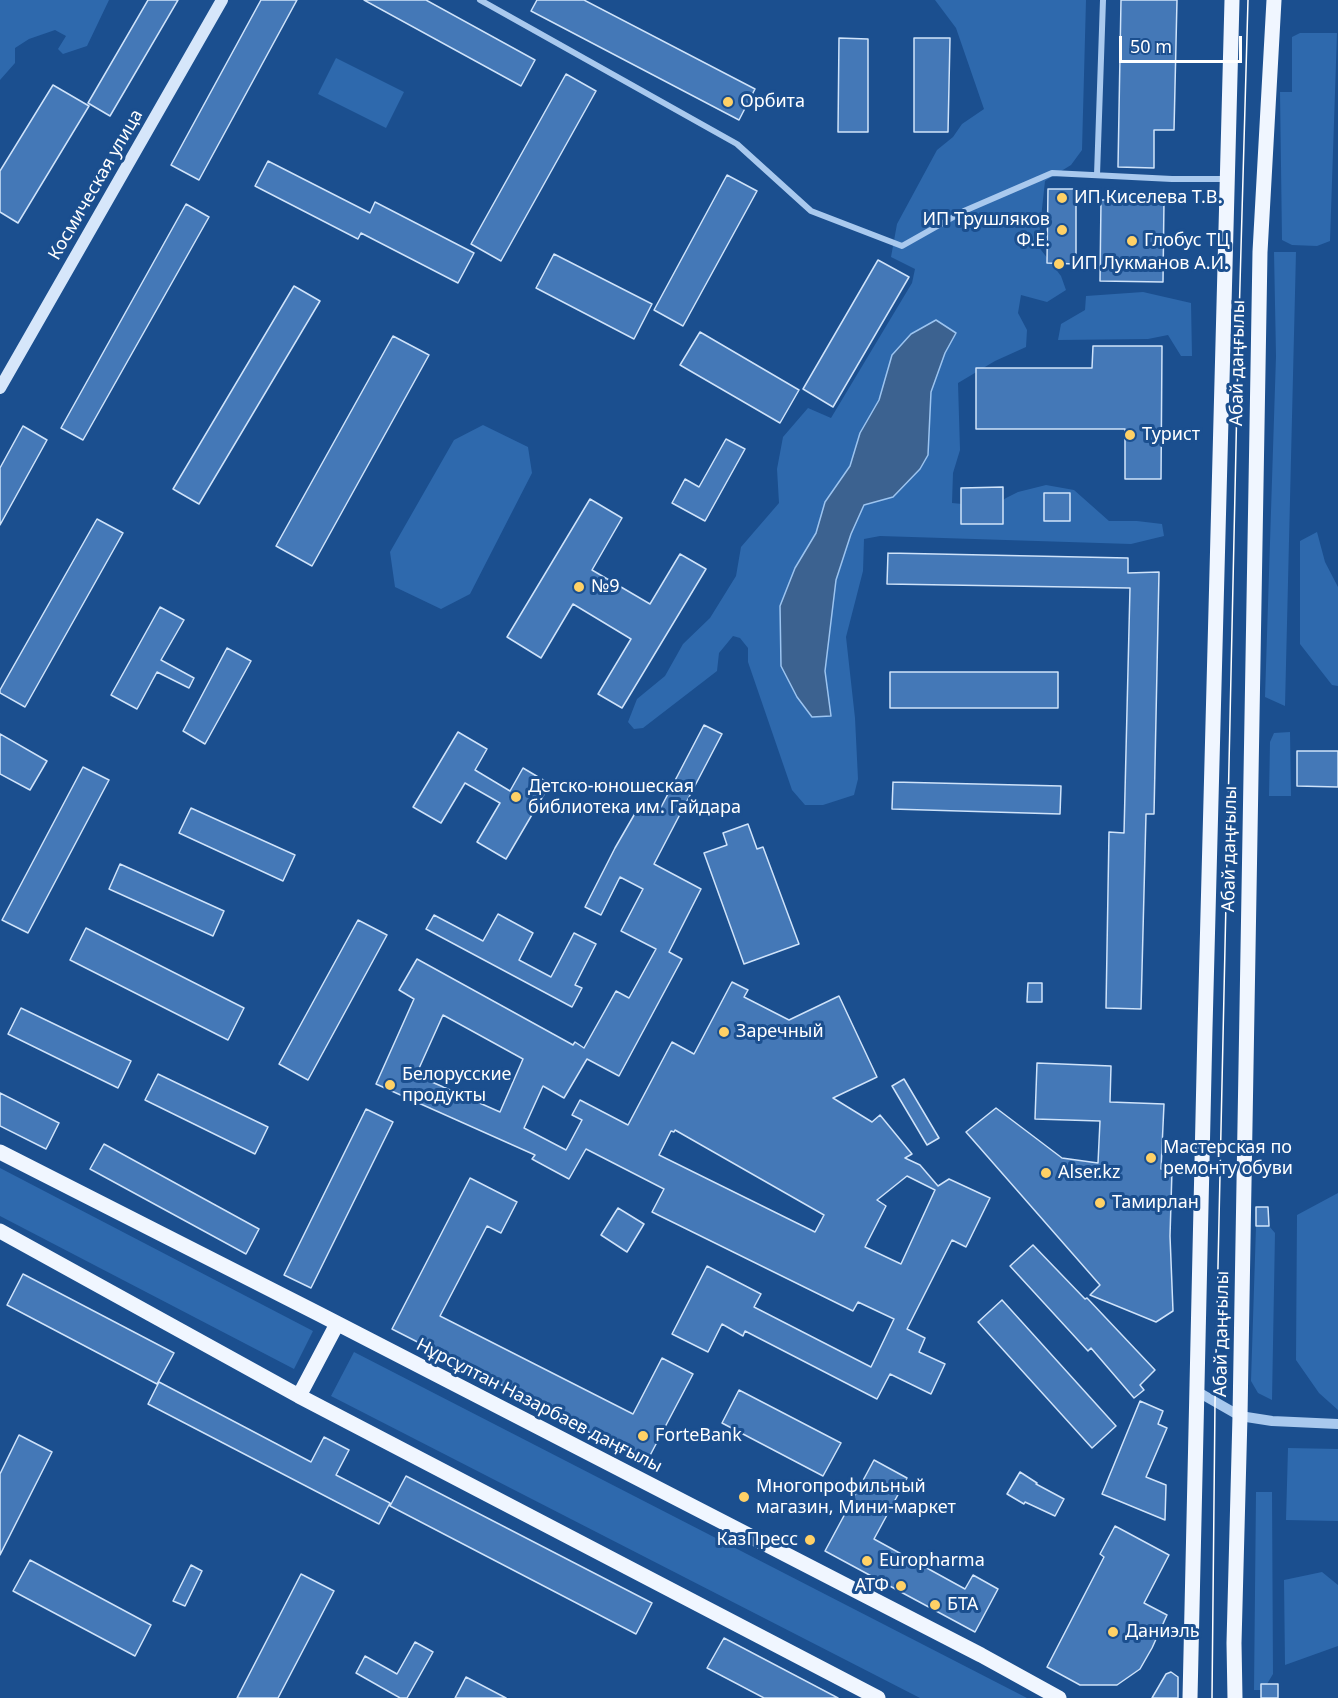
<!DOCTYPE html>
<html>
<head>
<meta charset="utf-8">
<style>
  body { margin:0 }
  #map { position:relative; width:1338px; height:1698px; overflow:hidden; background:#1b4f8f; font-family:"Noto Sans",sans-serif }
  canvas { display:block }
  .scale { position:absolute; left:1119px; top:36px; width:123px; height:27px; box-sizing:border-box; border:3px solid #fff; border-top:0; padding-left:8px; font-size:18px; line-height:21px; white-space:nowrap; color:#fff; -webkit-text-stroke:4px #1b4f8f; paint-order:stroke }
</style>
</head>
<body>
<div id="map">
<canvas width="1338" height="1698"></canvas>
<div class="scale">50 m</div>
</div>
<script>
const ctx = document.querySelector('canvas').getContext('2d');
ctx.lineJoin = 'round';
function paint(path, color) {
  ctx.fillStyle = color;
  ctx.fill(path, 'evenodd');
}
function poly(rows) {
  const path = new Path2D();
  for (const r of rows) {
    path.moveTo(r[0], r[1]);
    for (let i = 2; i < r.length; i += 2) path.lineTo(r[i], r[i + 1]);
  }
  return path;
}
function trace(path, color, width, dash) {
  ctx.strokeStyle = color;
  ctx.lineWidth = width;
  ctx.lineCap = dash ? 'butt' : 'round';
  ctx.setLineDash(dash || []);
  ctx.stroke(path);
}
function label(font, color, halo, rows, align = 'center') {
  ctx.font = font + ' "Noto Sans",sans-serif';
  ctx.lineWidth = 6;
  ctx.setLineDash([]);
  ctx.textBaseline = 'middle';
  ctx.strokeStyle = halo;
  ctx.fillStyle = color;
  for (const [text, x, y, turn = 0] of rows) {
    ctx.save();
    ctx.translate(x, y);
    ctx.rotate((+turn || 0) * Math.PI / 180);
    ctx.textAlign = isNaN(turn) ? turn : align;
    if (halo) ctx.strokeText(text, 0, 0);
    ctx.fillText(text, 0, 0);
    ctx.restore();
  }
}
paint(poly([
  [0,0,109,0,87,46,63,54,58,49,66,36,55,30,29,39,15,48,15,63,0,80],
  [935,0,1086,0,1082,150,1071,165,1045,181,1038,246,1061,276,1066,290,1047,302,1021,295,1018,313,1027,330,1026,347,995,361,958,383,960,450,953,473,952,503,993,507,1006,498,1018,492,1046,485,1074,490,1109,521,1137,521,1162,524,1164,536,1131,544,880,536,864,539,863,571,846,637,855,718,858,779,854,795,823,805,805,805,792,790,748,662,748,648,740,638,733,636,719,653,717,671,643,728,634,729,628,722,637,699,665,676,683,644,710,618,736,576,741,547,779,503,777,469,783,437,808,408,831,418,912,283,915,269,891,257,897,224,937,150,953,137,962,124,984,109,956,28],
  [1300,33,1337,33,1330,241,1317,246,1292,245,1282,240,1280,92,1292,92,1292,37],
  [336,58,404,92,386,128,318,94],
  [1274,252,1296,252,1285,706,1265,697,1276,356],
  [1143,292,1191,303,1192,356,1181,356,1168,335,1148,339,1058,340,1061,324,1085,310,1086,296],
  [483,425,528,447,532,473,470,594,441,609,395,587,390,552,454,440],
  [1317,532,1325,562,1338,587,1338,686,1332,685,1300,644,1300,541],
  [1290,732,1291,796,1269,796,1270,742,1274,733],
  [0,1168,313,1331,294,1369,0,1216],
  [1338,1193,1338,1410,1319,1393,1296,1360,1297,1215],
  [1256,1226,1269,1226,1275,1233,1272,1400,1258,1393,1251,1381],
  [354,1352,1027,1698,920,1698,331,1396],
  [1288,1448,1338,1449,1338,1521,1286,1520],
  [1256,1492,1272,1492,1273,1674,1267,1684,1261,1684,1261,1690,1254,1690],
  [1322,1572,1338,1585,1338,1646,1285,1665,1284,1580]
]), '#2e69ad');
const water = poly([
  [936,320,956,333,945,353,931,392,928,455,920,469,893,497,864,505,851,534,836,580,825,671,831,716,812,717,797,697,781,666,780,606,795,568,816,533,825,502,850,466,860,433,879,400,892,355,911,334,936,320]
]);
paint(water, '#3c6290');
trace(water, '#9cc4f0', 1.5);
const building = poly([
  [148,0,178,0,110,116,88,103,148,0],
  [261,0,297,0,199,180,171,165,261,0],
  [364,0,426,0,535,60,521,86,364,0],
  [537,0,584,0,755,89,739,120,531,11,537,0],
  [1121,0,1177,0,1174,130,1154,130,1154,168,1118,167,1121,0],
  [839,38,868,39,868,132,838,132,839,38],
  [914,38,950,38,948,132,914,132,914,38],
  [566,74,596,91,501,261,471,244,566,74],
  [53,85,89,106,18,223,0,212,0,171,53,85],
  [268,161,370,213,375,202,474,253,458,283,361,233,358,239,255,186,268,161],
  [727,175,757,191,683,326,654,310,727,175],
  [1048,189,1076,189,1076,264,1047,263,1048,189],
  [1101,200,1164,200,1163,282,1100,281,1101,200],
  [186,204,209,217,83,440,61,428,186,204],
  [554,254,652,304,634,339,536,288,554,254],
  [878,260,909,277,833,407,803,389,878,260],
  [294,286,320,301,199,504,173,489,294,286],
  [700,332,799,390,780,423,680,365,700,332],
  [393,336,429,355,312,566,276,546,393,336],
  [1093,346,1162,346,1161,479,1125,479,1125,429,976,429,976,368,1092,368,1093,346],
  [23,426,47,440,0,525,0,468,23,426],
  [726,439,745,449,705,521,672,503,685,479,699,487,726,439],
  [1003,487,1003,524,961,524,961,488,1003,487],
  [1044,493,1070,493,1070,521,1044,521,1044,493],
  [590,499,622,518,592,570,650,604,680,554,706,569,622,708,598,694,631,639,573,604,541,658,507,637,590,499],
  [97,519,123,533,25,707,0,693,0,690,97,519],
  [888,553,1128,558,1128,573,1159,572,1154,814,1146,814,1141,1009,1106,1008,1109,832,1124,833,1130,588,887,584,888,553],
  [160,607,184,620,161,660,194,678,189,688,157,672,137,709,111,695,160,607],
  [227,648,251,661,205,744,183,731,227,648],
  [890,672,1058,672,1058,708,890,708,890,672],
  [704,725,722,734,654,864,701,889,669,952,682,959,619,1076,587,1059,564,1098,543,1086,524,1128,566,1150,582,1120,572,1115,580,1100,628,1125,672,1042,694,1054,732,982,748,990,744,997,789,1020,839,996,877,1077,833,1098,872,1122,880,1115,912,1154,905,1158,920,1165,938,1186,949,1179,990,1198,966,1247,952,1240,907,1329,925,1338,919,1352,945,1364,931,1394,890,1374,877,1399,745,1331,743,1336,722,1324,708,1352,672,1334,707,1266,761,1294,754,1307,871,1367,894,1319,858,1302,853,1311,652,1212,664,1189,586,1149,569,1179,532,1159,535,1155,376,1084,414,999,399,990,417,959,573,1045,575,1042,584,1048,616,991,629,998,656,949,621,931,643,889,620,877,601,915,585,907,615,848,641,803,658,813,704,725],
  [443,1015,523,1059,500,1112,416,1075,443,1015],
  [675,1130,824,1215,815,1232,659,1155,671,1131,674,1132,675,1130],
  [907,1176,935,1190,901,1264,865,1247,886,1206,877,1200,907,1176],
  [458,732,487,749,475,770,510,791,523,768,550,784,506,859,477,842,500,803,465,783,441,823,413,807,458,732],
  [0,734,47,761,30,790,0,774,0,734],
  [1297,751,1338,751,1338,787,1297,786,1297,751],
  [83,767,109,780,28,933,2,920,83,767],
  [893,782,1061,786,1060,814,892,809,893,782],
  [191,808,295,855,283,881,179,833,191,808],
  [748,824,757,849,763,847,799,944,744,964,704,853,727,845,723,833,748,824],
  [120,864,224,911,213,936,109,889,120,864],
  [498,914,533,933,519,960,551,977,574,933,596,944,575,985,582,988,572,1007,426,929,434,915,483,941,498,914],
  [358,920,387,935,308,1080,279,1064,358,920],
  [86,928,244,1008,228,1040,70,960,86,928],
  [1028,983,1042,983,1042,1002,1027,1002,1028,983],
  [21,1008,131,1061,118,1088,8,1034,21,1008],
  [1037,1063,1111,1066,1110,1102,1164,1104,1161,1169,1172,1170,1170,1236,1173,1311,1156,1322,1090,1295,1100,1285,966,1132,996,1108,1062,1158,1098,1163,1100,1121,1035,1119,1037,1063],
  [158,1074,268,1127,255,1154,145,1100,158,1074],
  [904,1079,939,1138,927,1145,892,1086,904,1079],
  [0,1093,59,1123,46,1149,0,1126,0,1093],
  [366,1109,393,1122,311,1288,284,1275,366,1109],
  [104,1144,259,1229,246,1254,90,1169,104,1144],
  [470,1178,517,1202,501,1233,487,1226,440,1316,633,1414,662,1358,693,1374,646,1463,496,1382,392,1329,470,1178],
  [1256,1207,1268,1207,1269,1226,1256,1226,1256,1207],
  [618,1208,644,1224,627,1252,601,1235,618,1208],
  [1033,1245,1085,1299,1087,1298,1155,1370,1140,1385,1144,1390,1134,1398,1091,1348,1088,1351,1010,1266,1033,1245],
  [23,1274,174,1353,157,1384,7,1305,23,1274],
  [1002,1300,1116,1426,1092,1448,978,1322,1002,1300],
  [159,1382,311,1462,324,1437,349,1450,336,1475,390,1503,379,1524,148,1404,159,1382],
  [739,1390,841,1443,823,1476,722,1423,739,1390],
  [1140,1401,1163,1411,1158,1424,1167,1428,1146,1477,1166,1485,1165,1520,1102,1494,1140,1401],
  [19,1435,52,1452,0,1555,0,1474,19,1435],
  [874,1460,907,1478,874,1539,965,1589,973,1575,998,1589,975,1632,825,1551,874,1460],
  [1020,1472,1037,1483,1036,1484,1064,1499,1055,1516,1025,1502,1024,1504,1007,1494,1020,1472],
  [406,1476,652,1603,636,1634,390,1506,406,1476],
  [1115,1526,1169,1555,1144,1603,1167,1615,1152,1648,1140,1669,1117,1685,1080,1685,1047,1667,1104,1557,1100,1554,1115,1526],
  [30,1560,151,1625,135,1656,13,1591,30,1560],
  [191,1565,202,1571,185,1606,173,1601,191,1565],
  [301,1574,334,1591,278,1698,237,1698,301,1574],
  [724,1638,838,1698,764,1698,707,1668,724,1638],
  [415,1642,433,1652,407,1698,400,1698,356,1673,365,1656,397,1674,415,1642],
  [1171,1672,1178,1677,1178,1698,1152,1698,1166,1674,1171,1672],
  [466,1677,506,1698,455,1698,466,1677],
  [1261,1684,1278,1684,1278,1698,1261,1698,1261,1684]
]);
paint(building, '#4478b7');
trace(building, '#cfe3fa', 1.5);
trace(poly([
  [480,0,737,144,811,211,902,246,964,211,1052,173,1172,179,1226,179],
  [1097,175,1103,0]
]), '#a9c9ee', 6);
trace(poly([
  [1198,1392,1240,1416,1272,1421,1338,1424]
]), '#a9c9ee', 10);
trace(poly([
  [0,388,222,0]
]), '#d6e6fa', 12);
trace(poly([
  [0,1152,319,1314,981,1655,1059,1698],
  [0,1231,299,1396,878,1698],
  [299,1396,337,1324],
  [1190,1698,1205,1028,1232,0],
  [1235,1698,1234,1643,1240,1416,1260,252,1274,0]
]), '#f0f6ff', 15);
trace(poly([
  [1212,1698,1215,1402,1238,355,1248,0]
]), '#fff', 1.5);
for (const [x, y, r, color] of [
  [728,102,6,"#ffd166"],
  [1062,198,6,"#ffd166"],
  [1062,230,6,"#ffd166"],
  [1132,241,6,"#ffd166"],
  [1059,264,6,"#ffd166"],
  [1130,435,6,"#ffd166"],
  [579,587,6,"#ffd166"],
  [516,797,6,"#ffd166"],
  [724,1032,6,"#ffd166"],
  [390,1085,6,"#ffd166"],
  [1151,1158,6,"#ffd166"],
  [1046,1173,6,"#ffd166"],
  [1100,1203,6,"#ffd166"],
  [643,1436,6,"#ffd166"],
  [744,1497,6,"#ffd166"],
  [810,1540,6,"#ffd166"],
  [867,1561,6,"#ffd166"],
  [901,1586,6,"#ffd166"],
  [935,1605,6,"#ffd166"],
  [1113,1632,6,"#ffd166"]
]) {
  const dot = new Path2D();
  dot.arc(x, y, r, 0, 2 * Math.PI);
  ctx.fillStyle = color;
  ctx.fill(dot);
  trace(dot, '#1b4f8f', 2);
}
label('18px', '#fff', '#1b4f8f', [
  ["Орбита",740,102],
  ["ИП Киселева Т.В.",1074,198],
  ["ИП Трушляков",1050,220,"right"],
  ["Ф.Е.",1050,241,"right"],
  ["Глобус ТЦ",1144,241],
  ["ИП Лукманов А.И.",1071,264],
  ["Турист",1142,435],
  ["№9",591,587],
  ["Детско-юношеская",528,787],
  ["библиотека им. Гайдара",528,808],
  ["Заречный",736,1032],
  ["Белорусские",402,1075],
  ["продукты",402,1096],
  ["Мастерская по",1163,1148],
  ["ремонту обуви",1163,1169],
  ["Alser.kz",1058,1173],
  ["Тамирлан",1112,1203],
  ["ForteBank",655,1436],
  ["Многопрофильный",756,1487],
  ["магазин, Мини-маркет",756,1508],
  ["КазПресс",798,1540,"right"],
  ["Europharma",879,1561],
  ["АТФ",889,1586,"right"],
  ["БТА",947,1605],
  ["Даниэль",1125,1632]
], 'left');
label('18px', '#fff', '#1b4f8f', [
  ["Космическая улица",96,185,-60],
  ["Абай даңғылы",1238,363,-89],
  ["Абай даңғылы",1230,849,-89],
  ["Абай даңғылы",1222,1334,-89],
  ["Нұрсұлтан Назарбаев даңғылы",539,1406,27]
]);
</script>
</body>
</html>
